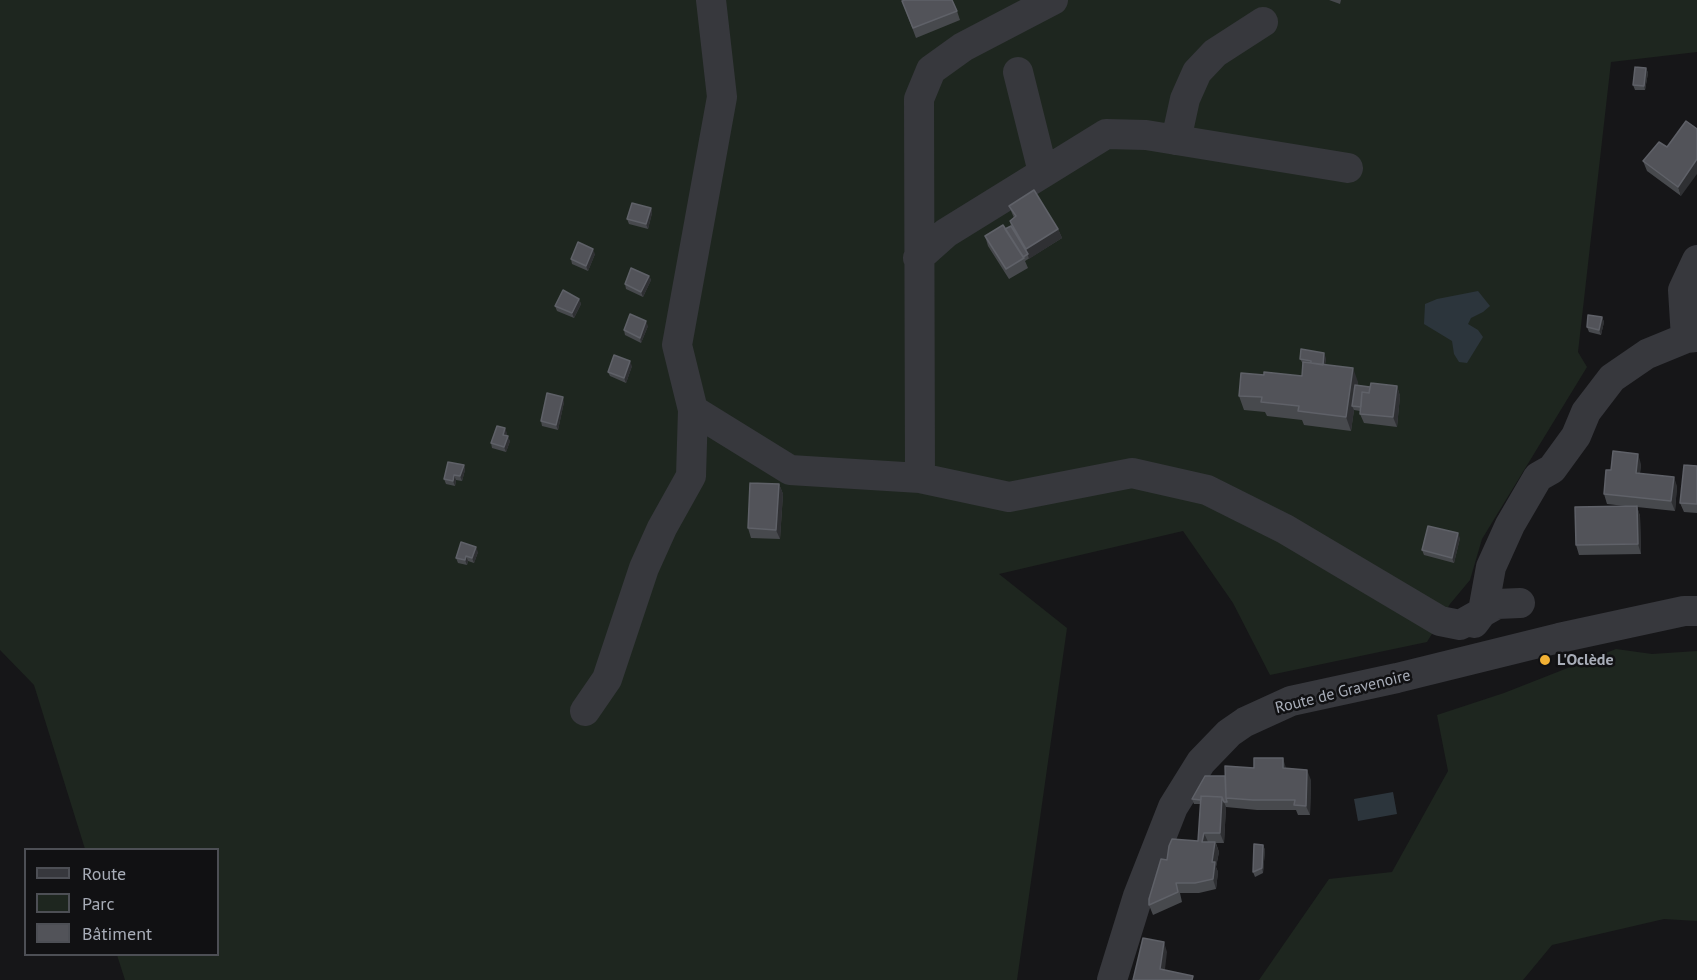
<!DOCTYPE html>
<html>
<head>
<meta charset="utf-8">
<style>
  body { margin:0 }
  #map { position:relative; width:1697px; height:980px; overflow:hidden; background:#161618; font-family:"PT Sans",sans-serif }
  canvas { display:block }
  .legend { position:absolute; left:24px; top:848px; width:195px; height:108px; box-sizing:border-box; background:#111113; border:2px solid #4d4f55; margin:0; padding:8px 10px; list-style:none; font-size:18px; color:#a8adb8 }
  .legend li { display:flex; align-items:center; gap:12px; height:30px }
  .legend b { width:30px; border:2px solid #4d4f55 }
</style>
</head>
<body>
<div id="map">
<canvas width="1697" height="980"></canvas>
<ul class="legend">
<li><b style="height:8px;background:#37383d"></b>Route</li>
<li><b style="height:16px;background:#1e261f"></b>Parc</li>
<li><b style="height:16px;background:#525359"></b>Bâtiment</li>
</ul>
</div>
<script>
const ctx = document.querySelector('canvas').getContext('2d');
ctx.lineJoin = 'round';
function paint(path, color) {
  ctx.fillStyle = color;
  ctx.fill(path, 'evenodd');
}
function poly(rows) {
  const path = new Path2D();
  for (const r of rows) {
    path.moveTo(r[0], r[1]);
    for (let i = 2; i < r.length; i += 2) path.lineTo(r[i], r[i + 1]);
  }
  return path;
}
function trace(path, color, width, dash) {
  ctx.strokeStyle = color;
  ctx.lineWidth = width;
  ctx.lineCap = dash ? 'butt' : 'round';
  ctx.setLineDash(dash || []);
  ctx.stroke(path);
}
function label(font, color, halo, rows, align = 'center') {
  ctx.font = font + ' "PT Sans",sans-serif';
  ctx.lineWidth = 5;
  ctx.setLineDash([]);
  ctx.textBaseline = 'middle';
  ctx.strokeStyle = halo;
  ctx.fillStyle = color;
  for (const [text, x, y, turn = 0] of rows) {
    ctx.save();
    ctx.translate(x, y);
    ctx.rotate((+turn || 0) * Math.PI / 180);
    ctx.textAlign = isNaN(turn) ? turn : align;
    if (halo) ctx.strokeText(text, 0, 0);
    ctx.fillText(text, 0, 0);
    ctx.restore();
  }
}
paint(poly([
  [0,0,1697,0,1697,52,1611,62,1578,352,1587,367,1482,539,1470,580,1450,604,1427,642,1270,675,1233,603,1183,531,999,574,1067,628,1017,980,125,980,117,955,218,954,218,850,85,849,34,685,0,650],
  [1616,649,1652,654,1697,651,1697,921,1664,919,1552,945,1523,980,1259,980,1329,879,1392,872,1448,771,1437,715,1504,693]
]), '#1e261f');
paint(poly([
  [1478,291,1490,306,1483,312,1471,318,1468,324,1478,330,1483,337,1467,363,1459,362,1454,354,1452,341,1424,324,1425,304,1437,299],
  [1393,792,1397,814,1358,821,1354,799]
]), '#2c353c');
trace(poly([
  [711,0,722,97,677,345,693,410,790,470,920,478],
  [1053,0,963,47,931,70,919,99,920,478,1009,497,1132,473,1207,490,1285,529,1440,621,1460,625,1497,604,1520,603],
  [1018,72,1043,172],
  [1176,140,1185,99,1197,72,1215,53,1263,22],
  [918,258,946,233,1106,134,1146,135,1348,168],
  [1686,338,1683,290,1697,260],
  [1474,623,1483,611,1491,567,1510,525,1538,477,1552,469,1576,436,1586,412,1612,378,1647,354,1686,338,1697,337],
  [585,711,607,679,644,568,662,528,691,476,693,410],
  [1112,980,1138,896,1173,807,1201,762,1229,733,1245,722,1291,701,1397,678,1559,638,1684,611,1697,611]
]), '#37383d', 30);
paint(poly([
  [1329,0,1341,0,1340,4],
  [902,1,957,11,960,20,916,38],
  [1646,68,1648,73,1645,90,1635,90,1633,85],
  [1667,147,1681,196,1647,171,1643,161],
  [1009,206,1058,229,1062,238,1025,261,1028,268,1009,279,988,246,985,236,1011,226,1010,221,1014,218],
  [651,208,652,213,648,229,629,224,627,219],
  [595,254,588,271,572,264,571,259],
  [649,276,651,280,643,297,626,289,625,284],
  [579,299,581,304,574,318,557,311,555,306],
  [1602,317,1604,322,1601,335,1589,332,1587,327],
  [648,326,641,343,625,335,624,330],
  [1326,358,1325,365,1358,382,1357,385,1370,387,1397,386,1400,396,1397,427,1364,423,1360,414,1360,411,1354,410,1351,431,1304,425,1302,420,1267,416,1265,412,1244,410,1239,396,1264,375,1302,376,1303,364,1300,359],
  [632,366,626,383,610,376,608,372],
  [564,402,558,430,542,426,541,421],
  [507,433,506,436,510,441,506,452,492,448,491,443],
  [1641,464,1640,473,1677,486,1675,511,1637,507,1640,516,1641,554,1579,555,1576,545,1625,506,1607,504,1604,494,1611,470],
  [464,465,465,470,462,481,456,480,455,486,446,484,444,479],
  [1697,466,1697,513,1684,512,1680,503],
  [779,484,783,494,780,539,751,538,748,528],
  [1460,538,1454,563,1424,555,1422,550],
  [478,552,474,563,468,561,467,565,458,563,456,558],
  [1254,768,1286,769,1311,780,1310,815,1298,815,1296,810,1257,810,1226,807,1224,843,1216,843,1219,852,1216,867,1218,872,1216,889,1199,893,1180,893,1182,902,1153,915,1149,905,1167,860,1198,841,1201,804,1194,804,1192,799,1225,776],
  [1263,845,1265,850,1263,873,1255,877,1253,872]
]), '#47494d');
paint(poly([
  [1646,68,1648,73,1645,90,1644,86],
  [1697,159,1697,174,1681,196,1678,187],
  [651,208,652,213,648,229,646,224],
  [1058,229,1062,238,1029,259,1026,249],
  [593,249,595,254,588,271,586,266],
  [649,276,651,280,643,297,641,292],
  [579,299,581,304,574,318,572,313],
  [1602,317,1604,322,1601,335,1599,330],
  [646,321,648,326,641,343,640,338],
  [1324,353,1326,358,1323,379,1322,374],
  [630,361,632,366,626,383,624,378],
  [1353,368,1358,382,1355,406,1352,406,1354,410,1351,431,1346,417],
  [1397,386,1400,396,1397,427,1393,417],
  [563,397,564,402,558,430,556,425],
  [505,428,507,433,505,440,503,435],
  [508,436,510,441,506,452,504,447],
  [1638,454,1641,464,1639,482,1636,473],
  [464,465,465,470,462,481,460,476],
  [454,475,456,480,455,486,453,481],
  [1674,477,1677,486,1675,511,1671,501],
  [779,484,783,494,780,539,776,530],
  [1637,506,1640,516,1641,554,1638,544],
  [1458,533,1460,538,1454,563,1452,558],
  [476,547,478,552,474,563,472,558],
  [466,556,468,561,467,565,465,560],
  [1283,758,1286,768,1286,778,1283,768],
  [1307,770,1311,780,1310,815,1306,806],
  [1222,797,1226,807,1224,843,1220,833],
  [1204,833,1208,842,1202,842],
  [1215,842,1219,852,1216,867,1218,872,1216,889,1213,879,1212,862],
  [1263,845,1265,850,1263,873,1262,868],
  [1164,942,1167,952,1164,978,1160,969]
]), '#2f3033');
const building = poly([
  [905,0,952,0,957,11,913,28,902,1,905,0],
  [1635,67,1646,68,1644,86,1633,85,1635,67],
  [1686,121,1697,129,1697,159,1678,187,1643,161,1659,142,1667,147,1686,121],
  [1034,190,1058,229,1026,249,1010,221,1016,216,1009,206,1034,190],
  [632,203,651,208,646,224,627,219,632,203],
  [1003,225,1024,258,1006,269,985,236,1003,225],
  [1011,226,1028,254,1023,257,1005,229,1011,226],
  [578,242,593,249,586,266,571,259,578,242],
  [631,268,649,276,641,292,625,284,631,268],
  [563,290,579,299,572,313,555,306,563,290],
  [630,314,646,321,640,338,624,330,630,314],
  [1588,315,1602,317,1599,330,1587,327,1588,315],
  [1301,349,1324,353,1323,365,1311,363,1311,361,1300,359,1301,349],
  [614,355,630,361,624,378,608,372,614,355],
  [1303,362,1353,368,1346,417,1298,411,1299,406,1261,402,1262,397,1239,396,1241,373,1264,375,1264,372,1302,376,1303,362],
  [1371,383,1397,386,1393,417,1360,414,1362,392,1369,393,1371,383],
  [1355,385,1370,387,1369,393,1362,392,1361,407,1352,406,1355,385],
  [547,393,563,397,556,425,541,421,547,393],
  [497,426,505,428,503,435,508,436,504,447,491,443,497,426],
  [1613,451,1638,454,1636,473,1674,477,1671,501,1604,494,1606,470,1611,470,1613,451],
  [448,462,464,465,460,476,454,475,453,481,444,479,448,462],
  [1684,465,1697,466,1697,504,1680,503,1684,465],
  [750,483,779,484,776,530,748,528,750,483],
  [1637,506,1638,544,1576,545,1575,507,1637,506],
  [1428,526,1458,533,1452,558,1422,550,1428,526],
  [461,542,476,547,472,558,466,556,465,560,456,558,461,542],
  [1254,758,1283,758,1283,768,1307,770,1306,806,1294,805,1295,800,1253,800,1226,798,1225,766,1254,768,1254,758],
  [1205,776,1225,776,1226,798,1227,802,1224,802,1222,797,1201,796,1201,800,1192,799,1205,776],
  [1201,796,1222,797,1220,833,1204,833,1202,842,1215,842,1212,862,1215,862,1213,879,1195,883,1176,883,1178,892,1149,905,1149,899,1161,859,1167,860,1169,846,1172,839,1198,841,1201,796],
  [1254,844,1263,845,1262,868,1253,872,1254,844],
  [1143,938,1164,942,1160,969,1193,976,1192,980,1133,980,1143,938]
]);
paint(building, '#525359');
trace(building, '#5f6168', 1.5);
for (const [x, y, r, color] of [
  [1545,660,6,"#f2b134"]
]) {
  const dot = new Path2D();
  dot.arc(x, y, r, 0, 2 * Math.PI);
  ctx.fillStyle = color;
  ctx.fill(dot);
  trace(dot, '#111113', 2);
}
label('bold 16px', '#a8adb8', '#111113', [
  ["L'Oclède",1557,660]
], 'left');
label('16px', '#a8adb8', '#111113', [
  ["Route de Gravenoire",1343,692,-14]
]);
</script>
</body>
</html>
